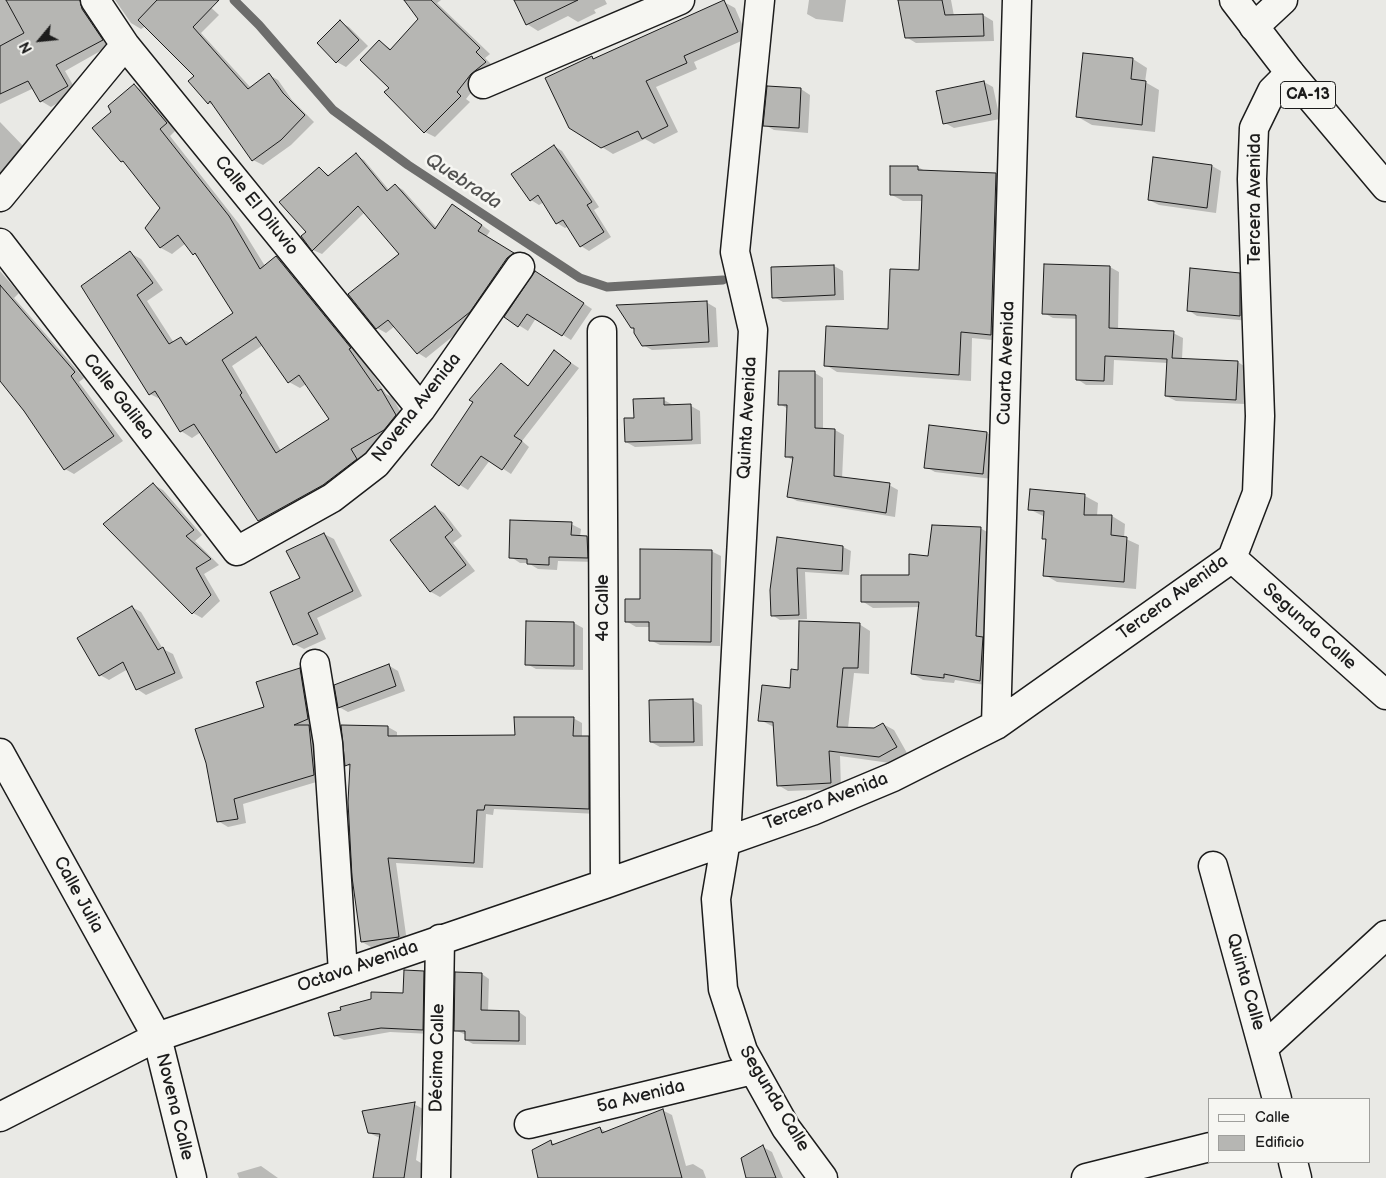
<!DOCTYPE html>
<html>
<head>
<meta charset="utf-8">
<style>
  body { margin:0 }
  #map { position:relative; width:1386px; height:1178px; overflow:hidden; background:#e9e9e5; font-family:"Balsamiq Sans",sans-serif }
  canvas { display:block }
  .legend { position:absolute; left:1208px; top:1098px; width:162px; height:65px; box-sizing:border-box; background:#f6f6f2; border:1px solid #9f9f9c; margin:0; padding:6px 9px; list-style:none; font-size:15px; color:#1c1c1c }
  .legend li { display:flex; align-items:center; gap:10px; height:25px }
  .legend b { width:25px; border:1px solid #9f9f9c }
  .north { position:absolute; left:15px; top:15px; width:50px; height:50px; -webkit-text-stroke:4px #f6f6f2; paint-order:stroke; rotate:242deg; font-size:14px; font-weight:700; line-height:20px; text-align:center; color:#1c1c1c }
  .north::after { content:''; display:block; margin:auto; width:18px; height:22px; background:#1c1c1c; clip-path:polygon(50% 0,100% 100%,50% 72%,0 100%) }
</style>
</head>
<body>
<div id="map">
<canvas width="1386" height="1178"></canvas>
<ul class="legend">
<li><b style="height:6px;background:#f6f6f2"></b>Calle</li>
<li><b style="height:14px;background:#b6b6b3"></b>Edificio</li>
</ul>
<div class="north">N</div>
</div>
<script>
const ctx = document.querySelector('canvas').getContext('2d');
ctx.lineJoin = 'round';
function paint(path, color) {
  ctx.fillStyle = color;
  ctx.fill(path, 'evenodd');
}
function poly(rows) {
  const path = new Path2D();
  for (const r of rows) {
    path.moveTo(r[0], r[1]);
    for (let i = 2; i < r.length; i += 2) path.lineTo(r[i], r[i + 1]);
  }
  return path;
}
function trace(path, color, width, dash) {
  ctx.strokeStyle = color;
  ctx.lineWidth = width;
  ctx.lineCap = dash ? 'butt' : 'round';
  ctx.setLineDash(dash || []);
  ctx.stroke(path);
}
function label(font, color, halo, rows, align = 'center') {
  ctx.font = font + ' "Balsamiq Sans",sans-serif';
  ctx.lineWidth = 5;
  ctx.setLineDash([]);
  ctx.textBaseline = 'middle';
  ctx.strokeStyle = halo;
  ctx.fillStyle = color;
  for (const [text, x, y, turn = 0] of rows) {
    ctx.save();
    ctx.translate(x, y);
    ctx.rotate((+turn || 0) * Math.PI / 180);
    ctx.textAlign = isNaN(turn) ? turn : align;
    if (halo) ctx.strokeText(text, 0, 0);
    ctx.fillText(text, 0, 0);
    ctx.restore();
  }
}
paint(poly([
  [0,0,90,0,111,45,65,71,77,92,51,107,41,101,34,88,0,104],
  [115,0,203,0,219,15,201,33,251,88,269,75,278,80,292,100,314,122,291,145,263,165,253,160,215,106,209,103,196,76,146,26,141,29,131,23],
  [406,0,441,0,437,3,490,54,485,58,495,68,481,80,466,99,470,102,435,137,425,132,390,88,380,41,392,50,420,19],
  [515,0,605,0,607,4,594,10,596,13,578,22,568,16,538,31,527,24],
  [809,0,846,0,843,22,816,19,807,14],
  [899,0,951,0,954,16,983,15,993,21,994,41,916,43,906,37],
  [724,2,735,8,748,38,694,62,697,69,656,87,678,132,654,144,645,139,613,154,602,147,592,57,596,60],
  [340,22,349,27,368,46,346,67,337,62],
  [1133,59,1147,68,1145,82,1159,90,1155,132,1092,125,1078,117],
  [984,82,993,87,1000,119,954,128,945,123],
  [134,85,145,92,177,129,170,136,239,224,265,266,276,257,287,264,361,354,360,355,386,394,392,397,406,421,395,436,361,456,367,465,270,526,259,520,201,432,192,438,181,431,162,400,150,394,130,253,141,259,163,290,147,301,174,343,181,338,190,343,235,313,199,257,194,254,186,243,172,254,161,248,146,228,162,208,127,164,122,161,113,112],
  [263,345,289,382,300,388,306,384,331,419,281,451,232,366],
  [768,87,801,89,810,95,808,133,774,130,765,125],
  [0,122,26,149,1,173,0,173],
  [554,146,562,151,599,207,594,210,611,237,589,251,581,246,569,226,565,228,557,223,544,202,539,205,531,200],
  [356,155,364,160,389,190,395,185,403,190,437,228,461,210,490,231,486,237,521,258,478,316,426,358,418,353,395,326,386,333,377,328,349,294,401,254,365,212,322,254,313,250,308,232,319,168,330,176],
  [1154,158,1212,166,1221,171,1216,213,1159,205,1149,200],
  [918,167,925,171,996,174,1008,181,1002,341,972,338,971,381,837,372,826,365,889,330,921,272,923,201,903,201,892,195],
  [834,266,843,271,844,300,783,302,774,297],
  [1110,267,1119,272,1118,330,1173,333,1183,338,1182,359,1238,362,1247,368,1245,404,1176,401,1166,396,1168,363,1114,360,1113,385,1086,385,1077,379,1078,319,1053,318,1044,313],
  [0,271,19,293,14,298,84,378,79,382,123,441,74,474,65,469,25,411,0,379],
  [1239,274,1248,279,1249,321,1197,316,1188,310],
  [544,277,592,309,571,340,536,318,528,331,506,317],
  [706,302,716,308,718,347,652,350,643,345,632,327],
  [555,352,579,368,522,441,529,447,511,474,490,460,468,490,460,485,501,364,529,386],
  [815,373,823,378,823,430,835,430,844,435,842,479,889,485,898,490,895,517,797,501,788,496,794,461,786,456,788,409,780,404],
  [664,400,673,405,691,406,700,411,701,444,635,447,626,442,636,419],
  [987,433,996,438,992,479,935,472,926,467],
  [154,485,163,490,202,535,195,541,219,565,204,574,220,601,202,618,193,613,105,524],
  [1031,490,1085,496,1098,503,1097,516,1112,516,1125,524,1124,538,1139,545,1136,589,1057,582,1045,575,1047,540,1043,538,1045,517,1029,509],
  [435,507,444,513,462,536,453,543,475,571,440,597,431,592,392,540],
  [571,524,581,529,580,537,587,537,596,542,596,562,558,561,557,570,538,569,528,563,520,563,511,557],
  [980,528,991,534,991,686,955,680,954,683,923,680,913,674,920,607,873,608,862,601,910,576,929,558],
  [324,534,334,539,362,596,317,618,326,639,304,649,294,644,301,579],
  [778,539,843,547,851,551,849,575,805,572,807,619,780,620,772,615],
  [711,551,721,556,720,646,660,645,650,640,650,627,636,627,626,621,642,601],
  [132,607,141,612,163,649,173,654,183,678,146,695,137,689,128,669,109,680,100,675],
  [527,622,574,623,583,628,583,670,536,669,527,664],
  [859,624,870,631,869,674,854,673,848,728,875,729,883,724,894,730,907,753,890,763,840,756,841,789,788,791,778,785,774,727,760,720,791,690,799,671],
  [388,665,398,671,405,691,348,712,339,707],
  [300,670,309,675,317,724,310,727,318,732,323,780,243,804,246,823,228,827,218,821,265,708],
  [692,700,702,705,703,746,660,747,651,742],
  [573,718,582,723,582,737,588,737,597,742,598,814,494,809,493,815,486,814,483,868,396,863,407,942,371,947,362,942,351,767,346,765,342,727,388,727,397,732,397,737,516,736],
  [423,972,431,977,431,1034,390,1032,344,1040,336,1036,405,994],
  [482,974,489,979,488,1012,519,1012,526,1017,526,1045,473,1044,466,1040,466,1035,455,1030],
  [414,1104,423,1109,416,1160,426,1166,427,1178,374,1178,380,1138,369,1133],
  [662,1110,672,1115,686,1166,693,1164,703,1170,706,1178,540,1178,551,1142,556,1145,600,1128,606,1132],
  [763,1147,772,1152,783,1178,747,1178],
  [261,1166,278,1178,239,1178,237,1173]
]), '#0003');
trace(poly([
  [234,0,259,25,333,110,408,165,580,278,607,287,723,280]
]), '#6d6d6c', 9);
const building = poly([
  [6,0,80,0,82,9,103,40,56,65,68,86,40,102,28,81,0,94,0,46,24,33,6,0],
  [157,0,219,0,193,27,248,89,269,73,283,93,305,115,281,140,252,161,210,101,208,104,188,81,194,76,138,20,157,0],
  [404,0,431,0,480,48,476,52,486,62,471,74,457,92,461,96,424,133,384,92,389,88,360,60,379,40,390,50,418,19,404,0],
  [514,0,578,0,526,25,514,0],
  [724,0,738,32,684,56,687,63,646,81,668,126,642,139,638,131,601,148,569,128,545,78,592,56,593,59,724,0],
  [898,0,942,0,945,15,983,14,984,36,905,38,898,0],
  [340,20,359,40,336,63,317,43,340,20],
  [1083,53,1133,58,1131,79,1146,81,1142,125,1076,117,1083,53],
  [984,81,991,114,943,124,936,91,984,81],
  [134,84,167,123,160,129,229,216,260,269,276,256,351,348,349,349,378,391,381,389,396,415,384,430,351,449,357,459,323,485,258,521,194,424,180,432,155,391,149,395,81,286,130,251,153,283,137,295,169,344,181,337,186,345,233,313,195,253,193,255,178,235,160,248,145,228,160,208,123,161,121,162,92,128,111,112,108,106,134,84],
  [256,337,288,383,299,375,329,419,276,453,240,395,242,393,222,360,256,337],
  [767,86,801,88,799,128,763,126,767,86],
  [554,145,592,202,587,205,604,232,580,247,563,220,556,224,538,195,530,201,511,174,554,145],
  [356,153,387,191,395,184,435,229,452,204,482,225,478,231,514,253,507,258,470,312,417,354,388,320,376,329,348,294,399,254,358,206,312,251,301,236,306,232,279,202,319,167,328,176,356,153],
  [1153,157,1212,165,1207,208,1148,200,1153,157],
  [890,166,918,166,918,170,996,173,991,335,961,332,959,375,824,366,826,326,888,329,890,269,919,270,922,195,890,195,890,166],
  [1044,264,1110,266,1109,328,1174,331,1172,358,1238,361,1236,400,1165,396,1167,359,1105,356,1104,381,1076,380,1076,315,1042,314,1044,264],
  [834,265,835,295,772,298,771,267,834,265],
  [1190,268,1240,273,1240,316,1187,311,1190,268],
  [535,271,584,303,562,336,527,314,518,327,504,317,535,271],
  [0,285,75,372,71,376,114,436,64,470,24,411,0,381,0,285],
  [707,301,709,342,642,346,634,333,634,328,631,328,616,305,707,301],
  [554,350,571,363,514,436,522,441,502,470,481,456,459,486,431,465,473,402,469,400,501,363,528,386,554,350],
  [779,371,815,371,815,428,835,429,834,476,890,483,886,513,787,497,793,457,785,457,787,405,778,405,779,371],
  [664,398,664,405,691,404,692,440,625,442,624,418,634,418,633,399,664,398],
  [929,425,987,432,983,474,924,468,929,425],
  [153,483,194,530,186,536,211,559,196,568,211,595,192,614,103,524,153,483],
  [1030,489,1085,494,1084,515,1112,515,1111,535,1127,537,1124,582,1043,576,1046,539,1042,539,1044,511,1028,510,1030,489],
  [435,506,453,530,445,537,466,565,430,592,390,540,435,506],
  [510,520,572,522,571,535,587,536,588,558,549,557,549,565,527,564,527,559,509,558,510,520],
  [932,525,981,527,976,636,983,637,980,681,944,674,944,678,911,674,919,602,861,602,861,575,909,575,909,554,928,556,932,525],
  [324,533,353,591,308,613,318,634,293,645,270,592,300,578,286,551,324,533],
  [777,537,843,546,842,571,797,568,799,615,771,616,770,590,777,537],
  [640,549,712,550,711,642,649,641,649,622,625,622,625,599,640,599,640,549],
  [132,606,158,650,163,647,175,673,136,690,123,662,99,676,77,638,132,606],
  [526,621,574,622,574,666,525,665,526,621],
  [799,621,860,623,858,668,843,668,837,727,874,728,883,723,897,747,879,757,829,751,831,783,777,786,773,722,758,721,762,685,790,688,791,669,798,670,799,621],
  [389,664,396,686,338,708,334,685,389,664],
  [300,668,308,719,294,725,309,725,314,775,234,799,238,819,217,822,206,763,195,729,264,707,256,682,300,668],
  [693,699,694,742,650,742,649,700,693,699],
  [514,717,574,717,573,736,589,736,589,809,485,805,484,810,477,810,474,863,388,858,399,937,361,942,352,877,348,802,350,764,345,766,341,725,388,726,388,736,515,735,514,717],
  [404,970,424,971,423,1030,381,1028,334,1036,328,1013,341,1010,340,1007,371,999,371,992,403,993,404,970],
  [455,972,482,973,481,1010,519,1011,519,1041,465,1040,465,1031,454,1031,455,972],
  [415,1102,404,1178,373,1178,380,1134,368,1133,362,1111,415,1102],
  [663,1109,682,1178,538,1178,532,1150,551,1140,552,1145,600,1127,602,1133,663,1109],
  [763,1145,776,1178,746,1178,741,1158,763,1145]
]);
paint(building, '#b6b6b3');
trace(building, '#1c1c1c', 1);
const minor = poly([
  [95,0,125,45,421,409],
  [760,0,735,252,753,330,726,840,716,899,723,989,743,1051,786,1128,823,1178],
  [1254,27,1283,0],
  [483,84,680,0],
  [0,197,125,45],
  [0,243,237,551,332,498,376,464,421,409,520,267],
  [602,331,605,884],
  [1232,558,1386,695],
  [315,664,328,743,343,972],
  [996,725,1017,0],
  [0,753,157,1037,192,1178],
  [1213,866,1277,1099],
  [1263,1048,1386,935],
  [0,1117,157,1037,605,884,812,811,893,777,996,725,1232,558,1257,493,1260,416,1252,179,1254,128,1272,91,1290,73],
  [529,1124,753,1070],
  [1293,1162,1297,1178],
  [436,1178,440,939],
  [1086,1178,1210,1147]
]);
const major = poly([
  [1234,0,1290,73,1386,187]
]);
trace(minor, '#1c1c1c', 31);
trace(major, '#1c1c1c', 31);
trace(minor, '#f6f6f2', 28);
trace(major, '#f6f6f2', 28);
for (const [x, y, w] of [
  [1308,95,55]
]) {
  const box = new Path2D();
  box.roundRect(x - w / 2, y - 13.5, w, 27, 4);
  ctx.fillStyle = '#f6f6f2';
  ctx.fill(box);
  trace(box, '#1c1c1c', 1);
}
label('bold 16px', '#1c1c1c', null, [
  ["CA-13",1308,95]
]);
label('18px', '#1c1c1c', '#f6f6f2', [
  ["Tercera Avenida",1255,199,-90],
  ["Calle El Diluvio",256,206,51],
  ["Cuarta Avenida",1007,363,-88],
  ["Calle Galilea",118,397,52],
  ["Novena Avenida",417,408,-52],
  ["Quinta Avenida",748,418,-87],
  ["Tercera Avenida",1173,598,-36],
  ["4a Calle",603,608,-90],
  ["Segunda Calle",1309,627,42],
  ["Tercera Avenida",826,802,-21],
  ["Calle Julia",78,895,61],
  ["Octava Avenida",358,967,-19],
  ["Quinta Calle",1245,982,74],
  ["Décima Calle",438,1058,-89],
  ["5a Avenida",641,1097,-14],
  ["Segunda Calle",774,1099,59],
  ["Novena Calle",174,1107,76]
]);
label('italic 19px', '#525251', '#f6f6f2', [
  ["Quebrada",463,182,33]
]);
</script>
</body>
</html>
